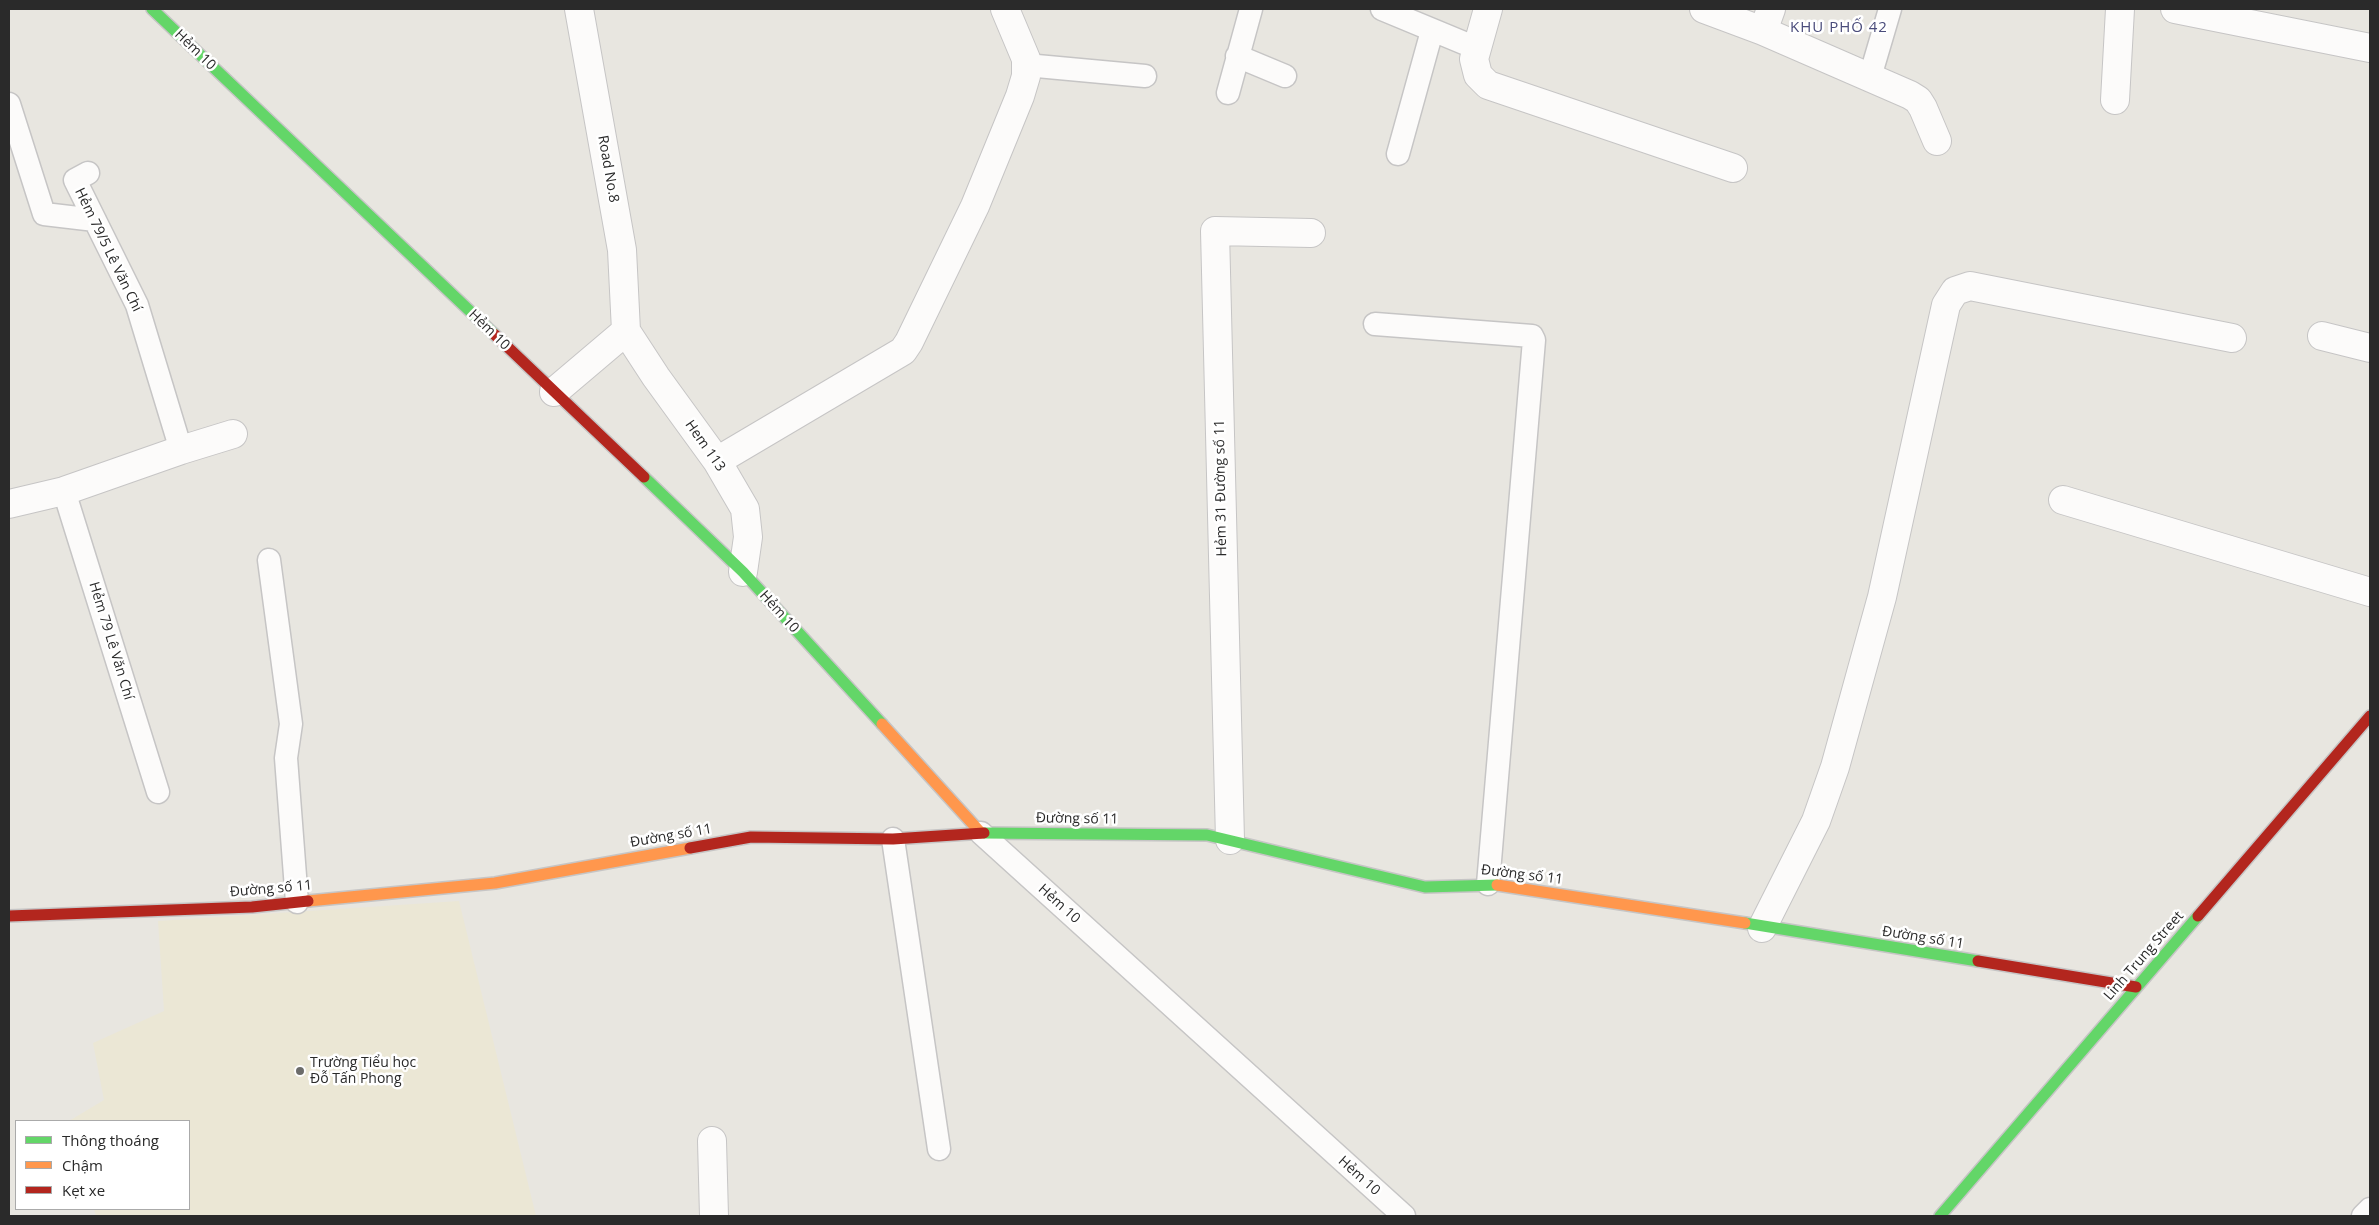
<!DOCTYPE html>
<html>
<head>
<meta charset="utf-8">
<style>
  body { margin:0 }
  #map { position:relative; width:2379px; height:1225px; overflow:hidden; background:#e8e6e0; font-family:"Open Sans",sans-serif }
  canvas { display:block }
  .frame { position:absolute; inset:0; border:10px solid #2a2a2a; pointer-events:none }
  .legend { position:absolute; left:15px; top:1120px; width:175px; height:90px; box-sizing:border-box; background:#fff; border:1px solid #aaa; margin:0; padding:6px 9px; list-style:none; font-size:15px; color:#2a2a2a }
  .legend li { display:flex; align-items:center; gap:10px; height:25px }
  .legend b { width:25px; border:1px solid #aaa }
</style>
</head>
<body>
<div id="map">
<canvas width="2379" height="1225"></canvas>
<div class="frame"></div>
<ul class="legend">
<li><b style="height:6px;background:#63d668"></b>Thông thoáng</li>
<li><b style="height:6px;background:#ff974d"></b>Chậm</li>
<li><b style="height:6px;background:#b3261e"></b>Kẹt xe</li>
</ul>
</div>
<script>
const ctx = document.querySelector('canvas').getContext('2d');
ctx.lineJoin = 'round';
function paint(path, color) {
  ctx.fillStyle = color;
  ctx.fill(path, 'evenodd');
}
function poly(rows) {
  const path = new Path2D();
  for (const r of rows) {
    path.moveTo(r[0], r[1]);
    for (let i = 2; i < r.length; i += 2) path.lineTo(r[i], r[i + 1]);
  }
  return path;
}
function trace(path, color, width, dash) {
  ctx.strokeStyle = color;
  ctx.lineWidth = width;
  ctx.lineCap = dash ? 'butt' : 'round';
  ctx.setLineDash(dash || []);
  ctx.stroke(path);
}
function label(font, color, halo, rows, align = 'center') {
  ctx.font = font + ' "Open Sans",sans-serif';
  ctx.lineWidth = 5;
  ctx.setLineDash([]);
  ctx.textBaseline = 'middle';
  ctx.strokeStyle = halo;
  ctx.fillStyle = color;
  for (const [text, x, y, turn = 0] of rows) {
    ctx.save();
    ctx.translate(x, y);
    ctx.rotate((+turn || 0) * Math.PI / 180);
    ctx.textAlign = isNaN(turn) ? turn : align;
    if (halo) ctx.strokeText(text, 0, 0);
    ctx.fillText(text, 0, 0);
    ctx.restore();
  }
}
paint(poly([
  [459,901,536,1216,96,1216,94,1209,189,1209,189,1121,69,1121,104,1100,93,1043,164,1011,158,921]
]), '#ebe7d5');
const lane = poly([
  [1382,9,1476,48],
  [1237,56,1285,76],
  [1026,65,1145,76],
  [1870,77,1890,9],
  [1228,93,1251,9],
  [9,104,44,214,95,220],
  [1398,154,1432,31],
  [88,173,75,180,137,305,181,450],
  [1375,324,1532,336,1534,340,1488,884],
  [64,491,158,792],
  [269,560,291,724,286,758,297,902],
  [981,833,1404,1216],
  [893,839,939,1149],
  [2363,1216,2370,1209]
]);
const street = poly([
  [579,9,622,250,626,331,656,377,717,461,745,509,748,537,743,572],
  [1488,9,1474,59,1478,75,1488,85,1733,168],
  [1704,9,1763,31,1771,9],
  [2175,9,2370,48],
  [1763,31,1910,95,1918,100,1923,108,1937,141],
  [2115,100,2120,9],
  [2322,336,2370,348],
  [554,392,626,331],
  [717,461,903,351,909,342,975,206,1020,96,1026,76,1026,59,1005,9],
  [2063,500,2370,592],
  [9,504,64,491,181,450,233,434],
  [1230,840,1215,231,1311,233],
  [1762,928,1816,821,1835,767,1882,597,1946,305,1955,291,1970,286,2232,338],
  [712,1141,714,1216]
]);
const fast = poly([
  [152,9,494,334],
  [644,477,743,572,882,724],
  [984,833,1207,835,1425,887,1497,885],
  [1745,923,1978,961],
  [1940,1216,2198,916]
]);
const slow = poly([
  [882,724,981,833],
  [1497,885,1745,923],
  [308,901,495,883,690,848]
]);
const jam = poly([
  [494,334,644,477],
  [690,848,751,837,893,839,984,833],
  [9,916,252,907,308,901],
  [2198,916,2370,716],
  [1978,961,2136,987]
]);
trace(lane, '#c6c5c5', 25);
trace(street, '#c6c5c5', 30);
trace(fast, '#c6c5c5', 14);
trace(slow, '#c6c5c5', 14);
trace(jam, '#c6c5c5', 14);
trace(lane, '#fcfbfa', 22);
trace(street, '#fcfbfa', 28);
trace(fast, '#63d668', 11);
trace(slow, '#ff974d', 11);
trace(jam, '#b3261e', 11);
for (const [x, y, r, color] of [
  [300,1071,5,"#6c6c6a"]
]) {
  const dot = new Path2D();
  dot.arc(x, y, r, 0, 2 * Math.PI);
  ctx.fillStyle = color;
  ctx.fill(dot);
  trace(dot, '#fff', 2);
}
label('14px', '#2a2a2a', '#fff', [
  ["Hẻm 10",195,50,44],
  ["Road No.8",608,169,80],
  ["Hẻm 79/5 Lê Văn Chí",108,250,64],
  ["Hẻm 10",489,330,44],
  ["Hem 113",705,446,55],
  ["Hẻm 31 Đường số 11",1221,488,-91],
  ["Hẻm 10",779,612,48],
  ["Hẻm 79 Lê Văn Chí",111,641,73],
  ["Đường số 11",1077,819,1],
  ["Đường số 11",671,836,-10],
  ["Đường số 11",1522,875,7],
  ["Đường số 11",271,889,-5],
  ["Hẻm 10",1059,904,42],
  ["Đường số 11",1923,938,9],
  ["Linh Trung Street",2144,956,-49],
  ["Hẻm 10",1359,1176,42]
]);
label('14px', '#2a2a2a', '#fff', [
  ["Trường Tiểu học",310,1063],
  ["Đỗ Tấn Phong",310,1079]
], 'left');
ctx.letterSpacing = '1px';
label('15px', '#4a4c7b', '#fff', [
  ["KHU PHỐ 42",1839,28]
]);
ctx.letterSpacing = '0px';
</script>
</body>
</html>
